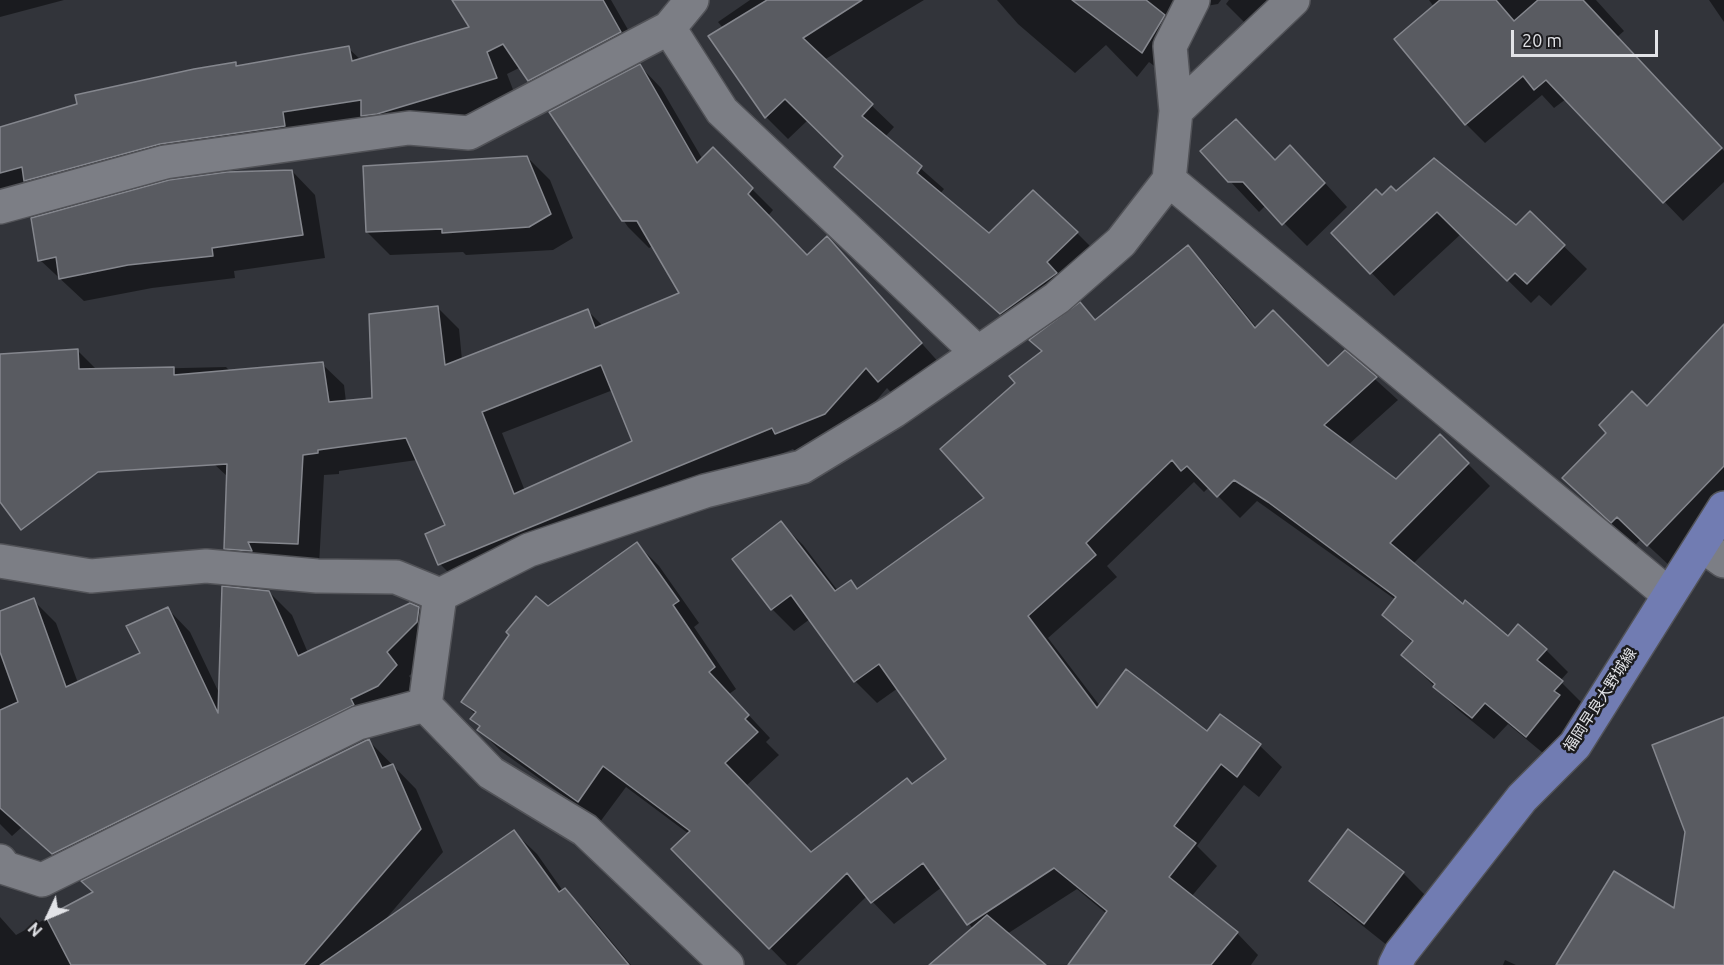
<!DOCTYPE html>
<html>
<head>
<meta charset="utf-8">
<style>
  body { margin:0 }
  #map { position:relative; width:1724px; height:965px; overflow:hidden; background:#32343a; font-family:Ubuntu,sans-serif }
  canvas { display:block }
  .north { position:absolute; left:18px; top:887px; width:60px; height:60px; -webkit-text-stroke:4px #1b1b1e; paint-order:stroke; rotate:226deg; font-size:16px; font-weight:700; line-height:24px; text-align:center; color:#e2e3e7 }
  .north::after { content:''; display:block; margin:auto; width:21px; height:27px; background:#e2e3e7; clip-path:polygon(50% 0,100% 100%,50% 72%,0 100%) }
  .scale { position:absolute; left:1511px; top:30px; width:147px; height:27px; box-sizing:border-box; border:3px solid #e2e3e7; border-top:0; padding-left:8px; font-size:18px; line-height:21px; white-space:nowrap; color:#e2e3e7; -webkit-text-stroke:4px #1b1b1e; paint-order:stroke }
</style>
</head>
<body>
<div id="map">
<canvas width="1724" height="965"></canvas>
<div class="north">N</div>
<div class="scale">20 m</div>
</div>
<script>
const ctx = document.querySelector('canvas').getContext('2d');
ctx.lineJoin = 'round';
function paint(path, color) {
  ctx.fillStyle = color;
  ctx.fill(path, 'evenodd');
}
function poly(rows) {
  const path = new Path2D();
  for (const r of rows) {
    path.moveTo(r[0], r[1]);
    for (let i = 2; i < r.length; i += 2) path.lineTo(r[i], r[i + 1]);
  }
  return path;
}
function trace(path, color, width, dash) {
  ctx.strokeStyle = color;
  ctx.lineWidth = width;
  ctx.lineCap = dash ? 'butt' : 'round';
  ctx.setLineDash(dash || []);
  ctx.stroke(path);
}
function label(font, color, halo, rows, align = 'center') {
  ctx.font = font + ' Ubuntu,"Noto Sans JP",sans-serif';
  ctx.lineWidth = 5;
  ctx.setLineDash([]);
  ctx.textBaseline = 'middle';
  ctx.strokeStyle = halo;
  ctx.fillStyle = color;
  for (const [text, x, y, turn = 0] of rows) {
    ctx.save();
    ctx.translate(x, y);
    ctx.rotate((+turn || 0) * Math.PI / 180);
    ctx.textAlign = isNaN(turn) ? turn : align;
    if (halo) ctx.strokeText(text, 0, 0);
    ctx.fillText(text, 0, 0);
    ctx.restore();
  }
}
paint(poly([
  [0,0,64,0,0,17],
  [459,0,611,0,642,54,551,102,521,67,507,74,517,100,399,135,0,201,0,129,235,64,238,67,348,48,361,60,471,28],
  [750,0,924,0,824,60,894,127,885,137,944,189,940,194,990,235,1077,233,1099,255,1024,336,836,167,845,156,808,120,788,139,766,117,710,36,723,28,718,22],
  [997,0,1221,0,1218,4,1206,6,1165,74,1149,62,1137,77,1106,45,1075,73,1018,24],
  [1229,0,1310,0,1304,9,1249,27,1226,4],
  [1429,0,1596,0,1624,31,1617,37,1724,151,1724,182,1683,221,1566,99,1554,108,1542,95,1485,143,1466,124,1434,7],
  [1709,0,1724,0,1724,22],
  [640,66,661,88,703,160,713,150,773,210,768,216,807,257,827,238,942,366,900,402,887,388,847,435,798,455,793,449,461,585,440,564,447,526,417,460,339,471,339,474,324,475,319,565,247,570,225,548,228,477,214,464,0,444,0,356,77,350,97,370,226,367,231,372,322,364,344,385,346,402,373,399,437,307,459,329,462,360,588,311,603,326,681,294,653,246,649,248,628,227,551,113],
  [613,390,634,442,525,491,502,433],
  [1202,151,1275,161,1313,170,1347,207,1307,246,1266,205,1259,212],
  [527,157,550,180,573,238,553,250,466,255,463,252,390,255,367,232],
  [292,171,315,195,325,258,234,271,235,278,152,288,84,301,40,260],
  [1396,193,1516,227,1530,213,1587,269,1551,306,1539,295,1531,303,1461,234,1394,296,1333,233,1382,197],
  [1188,247,1209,269,1257,328,1328,368,1345,352,1398,400,1348,445,1396,481,1468,464,1490,486,1413,564,1508,638,1546,650,1568,672,1560,681,1583,704,1549,758,1508,724,1494,739,1457,709,1403,655,1413,643,1384,615,1396,600,1257,501,1240,518,1209,487,1204,492,1194,482,1107,566,1117,577,1048,638,1100,706,1207,733,1220,716,1260,746,1282,767,1259,797,1244,785,1197,846,1217,866,1191,897,1237,933,1258,955,1251,965,1070,965,1107,914,1077,889,1007,934,1044,965,931,965,973,929,942,887,894,924,867,896,796,965,787,965,673,849,689,834,626,787,600,822,501,751,479,730,481,728,472,719,476,715,463,702,548,608,637,544,659,566,699,623,694,627,736,689,729,694,770,738,766,742,779,755,746,786,811,854,912,785,948,759,898,688,877,703,855,681,810,619,794,631,772,609,734,559,781,523,803,545,838,591,851,582,859,590,986,498,1017,383,1080,304,1097,321],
  [1724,345,1724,513,1671,567,1641,539,1635,545,1587,501,1608,433,1647,408],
  [269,592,292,615,308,653,419,608,442,631,440,645,409,676,419,689,76,877,22,827,12,836,0,824,0,612,33,600,56,623,78,683,142,654,167,608,190,632,220,695],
  [369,741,416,789,443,852,384,921,514,832,537,854,563,891,587,912,631,965,0,965,0,917,16,935],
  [1403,873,1426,896,1388,946,1334,903,1311,880],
  [1505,960,1516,965,1503,965]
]), '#0007');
const building = poly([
  [452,0,603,0,621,32,528,81,503,44,487,52,497,78,377,114,361,116,361,100,283,112,285,126,160,144,24,181,22,167,0,173,0,127,77,104,75,95,194,69,236,62,236,66,349,46,352,61,469,27,452,0],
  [767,0,862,0,803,38,873,104,862,116,922,166,917,173,989,233,1033,190,1078,232,1047,262,1057,273,1000,314,834,167,843,156,785,99,765,118,708,36,767,0],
  [1072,0,1146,0,1165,15,1142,53,1072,0],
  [1440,0,1496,0,1514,21,1538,0,1583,0,1722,148,1663,203,1546,80,1534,90,1523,76,1465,125,1394,39,1440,0],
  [640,64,697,163,713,147,753,188,748,194,807,255,827,236,922,343,878,382,866,368,825,414,775,434,772,428,438,565,425,534,445,525,406,438,318,450,318,453,303,455,298,544,248,542,252,551,224,549,227,464,98,472,21,530,0,502,0,354,78,349,79,369,174,367,174,375,323,362,329,402,372,398,369,314,438,306,445,365,588,309,595,328,679,293,637,221,622,221,549,112,640,64],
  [601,365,632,441,514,494,482,412,601,365],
  [1236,119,1275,160,1290,145,1325,183,1282,225,1243,182,1228,182,1200,151,1236,119],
  [527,156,551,214,529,227,442,233,442,229,366,232,363,166,527,156],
  [1434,158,1516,225,1530,211,1565,245,1527,284,1515,273,1507,281,1437,212,1370,274,1331,233,1376,189,1382,195,1391,186,1396,191,1434,158],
  [292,170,303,235,212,248,213,256,128,265,59,279,56,257,38,261,31,218,169,180,227,172,292,170],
  [1188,245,1255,328,1273,310,1328,366,1345,350,1377,377,1324,425,1396,479,1440,434,1469,463,1390,543,1463,604,1465,600,1508,636,1518,624,1547,649,1537,660,1563,681,1554,691,1560,695,1526,737,1485,703,1472,718,1433,687,1435,684,1401,655,1413,641,1382,615,1396,597,1268,502,1234,480,1217,497,1187,466,1181,471,1172,460,1086,543,1096,555,1028,616,1097,708,1126,669,1207,731,1220,714,1261,744,1237,777,1221,764,1174,826,1196,843,1169,877,1238,932,1211,965,1068,965,1107,911,1054,868,967,925,923,863,871,903,847,873,769,949,671,849,690,831,603,766,578,802,477,730,480,726,470,719,476,712,461,702,509,635,506,632,536,596,548,606,637,542,679,601,673,605,715,667,709,672,749,715,745,719,758,732,725,763,811,852,907,778,912,784,946,759,879,664,854,682,791,595,771,610,732,559,781,521,835,591,851,580,857,589,984,498,940,449,1015,383,1009,376,1042,351,1029,340,1080,302,1095,320,1188,245],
  [1724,324,1724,466,1647,546,1617,517,1611,523,1562,478,1606,433,1599,425,1632,391,1647,406,1724,324],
  [222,586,269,591,298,656,410,603,419,607,417,622,387,652,397,665,378,686,351,699,354,705,52,854,0,808,0,710,18,702,0,652,0,611,34,598,66,687,140,653,126,626,168,607,218,713,222,586],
  [1724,717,1724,965,1556,965,1614,871,1674,908,1685,832,1652,745,1724,717],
  [369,739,382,768,393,764,421,829,304,965,71,965,46,917,93,892,81,881,369,739],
  [1348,829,1404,872,1364,924,1309,881,1348,829],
  [514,830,559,892,565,888,629,965,320,965,514,830],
  [987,915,1046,965,929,965,987,915]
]);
paint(building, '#595b61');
trace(building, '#85878e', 1.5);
const street = poly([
  [669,28,722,111,977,352],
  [1176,111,1293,0],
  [1169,180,1668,594],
  [0,207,165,162,409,128,469,133,669,28,692,0],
  [1703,546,1724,561],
  [0,561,91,576,206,566,317,576,396,577,440,595],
  [0,861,5,868,42,880,358,723,425,705],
  [727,965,585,830,491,773,425,705,440,595,529,550,705,491,802,467,894,411,1057,298,1121,242,1169,180,1176,111,1170,46,1193,0]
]);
const primary = poly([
  [1395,965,1401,953,1522,798,1575,745,1724,508]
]);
trace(street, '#525358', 36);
trace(primary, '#525358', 36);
trace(street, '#7c7e85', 33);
trace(primary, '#717cb2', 33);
label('15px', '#e2e3e7', '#1b1b1e', [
  ["福岡早良大野城線",1600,700,-57]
]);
</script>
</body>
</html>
